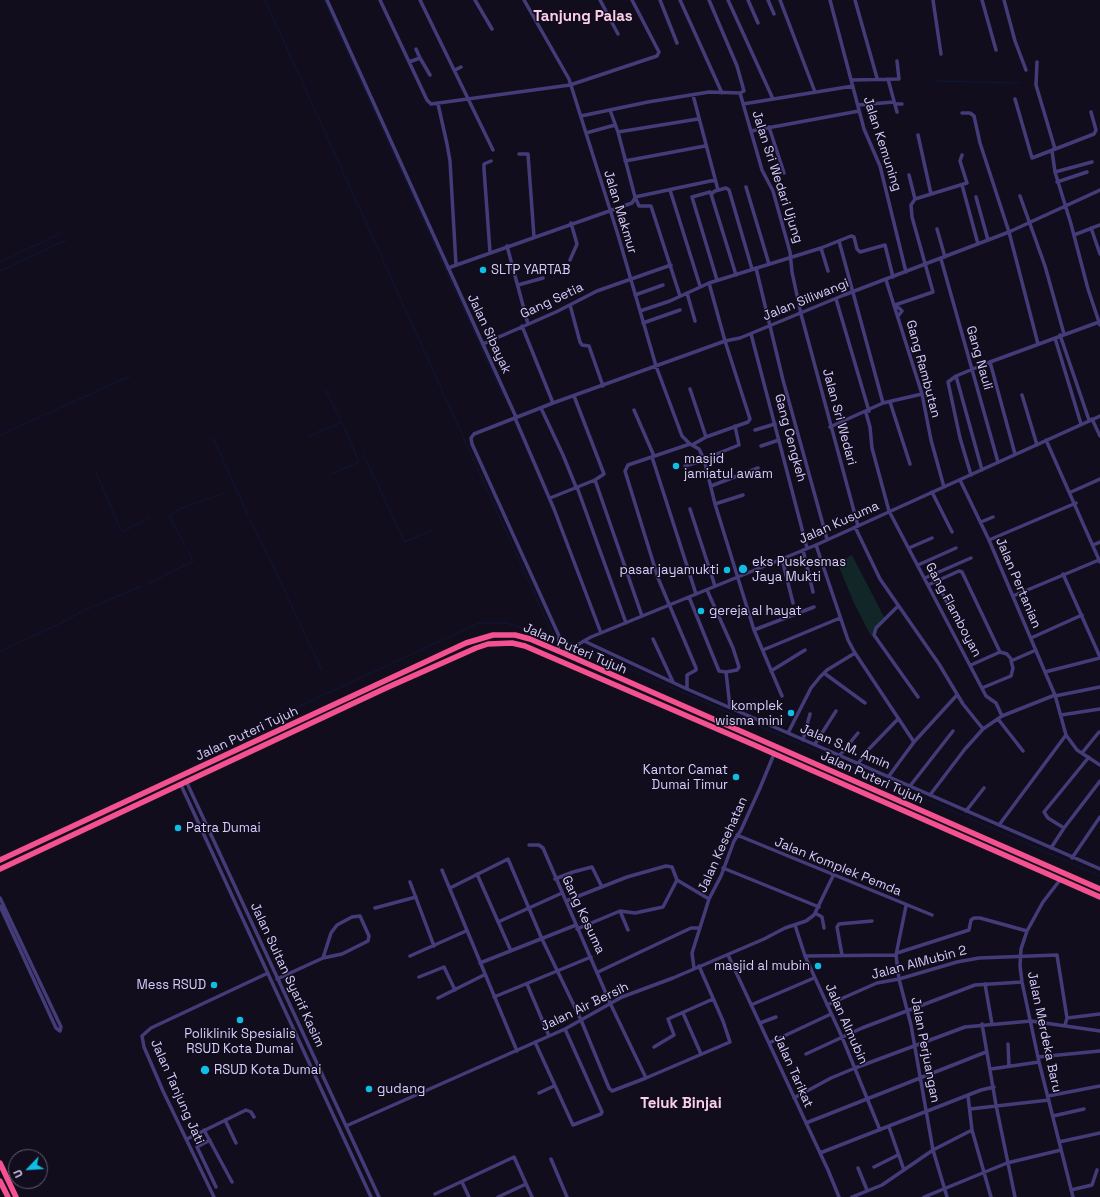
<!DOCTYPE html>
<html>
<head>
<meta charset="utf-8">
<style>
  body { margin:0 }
  #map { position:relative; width:1100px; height:1197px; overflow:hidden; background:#120d1d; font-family:"Space Grotesk",sans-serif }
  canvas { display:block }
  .north { position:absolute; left:8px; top:1149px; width:40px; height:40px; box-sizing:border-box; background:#120d1d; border:1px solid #615a76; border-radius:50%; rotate:245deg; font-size:11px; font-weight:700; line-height:16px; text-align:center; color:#d7cdfc }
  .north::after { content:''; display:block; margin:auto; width:14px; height:18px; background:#10bde5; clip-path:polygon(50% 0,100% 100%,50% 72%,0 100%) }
</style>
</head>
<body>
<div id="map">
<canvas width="1100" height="1197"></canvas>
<div class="north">U</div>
</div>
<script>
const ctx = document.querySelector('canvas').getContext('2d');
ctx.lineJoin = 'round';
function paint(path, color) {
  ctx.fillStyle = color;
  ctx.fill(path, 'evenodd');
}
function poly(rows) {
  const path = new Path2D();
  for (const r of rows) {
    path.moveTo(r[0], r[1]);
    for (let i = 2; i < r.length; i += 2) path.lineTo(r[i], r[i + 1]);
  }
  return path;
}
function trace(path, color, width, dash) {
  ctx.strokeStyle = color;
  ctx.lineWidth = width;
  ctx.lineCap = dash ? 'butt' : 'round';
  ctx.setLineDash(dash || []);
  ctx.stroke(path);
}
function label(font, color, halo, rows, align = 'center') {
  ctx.font = font + ' "Space Grotesk",sans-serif';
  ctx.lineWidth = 3;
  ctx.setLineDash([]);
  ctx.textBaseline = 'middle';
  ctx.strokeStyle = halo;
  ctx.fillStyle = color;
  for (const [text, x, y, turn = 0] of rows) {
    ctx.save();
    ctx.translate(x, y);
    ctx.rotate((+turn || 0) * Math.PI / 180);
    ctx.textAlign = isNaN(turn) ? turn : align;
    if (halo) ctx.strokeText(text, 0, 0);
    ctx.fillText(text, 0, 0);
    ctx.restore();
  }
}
paint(poly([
  [852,555,885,619,871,636,854,603,837,562,841,562]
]), '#112627');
trace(poly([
  [265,0,554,637],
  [324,0,504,398],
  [935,81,1019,83],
  [0,262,61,233],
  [0,271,66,240],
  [0,435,130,376],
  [309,436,342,422,325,389],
  [213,438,248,515],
  [363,454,405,542,432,530],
  [96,473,122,532,149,518],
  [331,474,359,462,342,422],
  [250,520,268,555,322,671],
  [185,545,169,516,179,509,225,493],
  [147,584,193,561,188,550],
  [563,639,574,644],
  [577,646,1100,876],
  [0,651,59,624,85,610,141,586],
  [220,743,479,623,506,623,556,638]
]), '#0c1838', 1);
trace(poly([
  [327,0,516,417],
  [380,0,427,100,431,104,570,85,657,56,659,52,632,0],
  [420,0,493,150],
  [475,0,492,29],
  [524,0,569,79,618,235,656,366,682,436,690,444,699,449,704,459,715,504,754,630,782,696],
  [600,0,618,34],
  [660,0,677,43],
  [680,0,722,93],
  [709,0,737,66,744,91,740,93],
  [728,0,773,99],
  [748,0,758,23],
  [768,0,774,14],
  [780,0,815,92],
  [830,0,864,129,880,166,906,272],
  [855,0,877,78],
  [933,0,941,54],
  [982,0,996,50],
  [1004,0,1015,41,1026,70],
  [416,49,420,58],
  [409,62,420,58,430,75],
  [1037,62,1036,85,1055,149],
  [455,70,461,67],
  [888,79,897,112],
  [852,80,899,79,897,61],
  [740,93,762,170,773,191,790,252,792,272,801,314,858,526],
  [693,95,718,190],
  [1015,99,1032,158,1094,134,1096,130,1091,112],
  [438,104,447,144,450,161,456,265],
  [743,104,853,86],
  [895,104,902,104],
  [858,105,894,102],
  [610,110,618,132,635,197,639,206,651,206,680,296],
  [962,113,970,113,974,116,980,143,1009,232,1038,344],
  [581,116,648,102,709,92,740,93],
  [769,127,784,173],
  [751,131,859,111],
  [618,132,698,119],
  [586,133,615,125],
  [918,135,931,194],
  [1052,151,1055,172,1071,224,1088,289,1100,325],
  [519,154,528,154,534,237],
  [625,161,705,146],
  [1055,172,1092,162],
  [909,175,915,199],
  [1057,182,1087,172],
  [962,185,978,244],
  [746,187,769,264],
  [670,190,700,286],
  [711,194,710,192,692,197,717,280],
  [1020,196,1045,266,1064,334],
  [635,197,715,180],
  [976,197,988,240],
  [1091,228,1100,254],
  [937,229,945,257],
  [1074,235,1100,225],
  [839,241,883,403],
  [507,246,528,324],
  [821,248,828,271],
  [490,252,484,169,484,164,491,161],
  [941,259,998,462],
  [570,260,577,244,571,223],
  [448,268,632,203,635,198],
  [756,268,783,380,827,539],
  [736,275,711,194,715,191,726,188,729,190,752,269],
  [886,280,922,394,931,440,944,487],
  [518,285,543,278],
  [687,293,695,321],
  [635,295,663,285],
  [836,299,869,411],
  [570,305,580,342,582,345,589,346,603,386],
  [895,305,933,292,912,217,911,205,915,199,967,183,960,161,962,155],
  [895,307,899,308,902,311,898,316],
  [640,311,670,301,709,283,821,248,851,236,854,237,857,249,860,252,885,245,893,277],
  [643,323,680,310],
  [522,326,553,403],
  [751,334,807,548],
  [1060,335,1089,420],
  [1055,338,1081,424],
  [483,344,556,312,597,291,671,265],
  [956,376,982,470],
  [690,389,706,437],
  [1022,395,1037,445],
  [890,402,910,464],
  [541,408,563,455,576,487],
  [634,410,654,456],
  [866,413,870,427,872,448,889,511,986,696,996,703,1002,716],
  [515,418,554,509,601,633],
  [1092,419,1100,436],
  [830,427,883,403,922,394],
  [755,430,775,424],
  [1046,440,1100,562],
  [692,445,706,437,748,422,750,419,725,341,709,283],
  [761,446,779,440],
  [1015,454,990,362,1099,322],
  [652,457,696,594],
  [704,459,739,445,735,426],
  [685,466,705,460],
  [971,475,960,438,948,382,956,376,990,362],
  [595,480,642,616],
  [960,480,989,540,1045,672,1055,695,1066,735,1077,750,1100,765],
  [711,486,758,468],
  [577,487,626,623],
  [932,492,952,532],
  [1071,492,1100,479],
  [550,498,595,480,604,474,574,396],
  [715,504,743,495],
  [690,509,715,586],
  [981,522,993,517],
  [855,527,880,579,939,664,963,704,983,729],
  [989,540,1076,503],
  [816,545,848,640,855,653,914,742],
  [1093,545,1100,542],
  [909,548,932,538],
  [803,550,813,592],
  [782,559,793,603],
  [918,565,956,548],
  [1063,574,1100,657],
  [925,578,971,558],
  [937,582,951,611],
  [928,585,959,571,962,572,1000,652],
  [707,590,733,648,739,667,737,670,726,672,730,707],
  [1013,596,1099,560],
  [689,597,719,671,726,672],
  [898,606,876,628,874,635,918,697],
  [754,630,814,607],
  [1031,638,1082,615],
  [653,639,673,682],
  [584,641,687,689,1100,869],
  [763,650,840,618],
  [558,652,559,636,472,444,471,438,474,434,553,403,725,341,740,338,844,295,1009,232,1100,190],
  [563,653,591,637,816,545,1100,416],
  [971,665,1000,652,1007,654,1011,659],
  [771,671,805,650],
  [1045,672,1100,658],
  [824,673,865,703],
  [982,688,1011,676,1013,668,1011,661,1036,650],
  [687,689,687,675,696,670,696,668,658,578,625,471,628,465,690,444],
  [1055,696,1100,687],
  [1061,715,1100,709],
  [998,719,1023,751],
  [788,733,811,688,820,677,827,670,855,653],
  [803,740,810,714],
  [815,744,836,711],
  [1082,753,1099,732],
  [840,755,858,733],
  [858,764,866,752,898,719],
  [889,776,914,742,957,695],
  [187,783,379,1197],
  [181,785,371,1197],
  [910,786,953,731],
  [930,795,965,749,983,729,1002,716,1055,695],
  [966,811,984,788],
  [999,825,1066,735],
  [1064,828,1048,818,1044,812,1089,757],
  [737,835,932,915],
  [529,845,539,845,543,848,611,1005,646,1078],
  [1051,848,1064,828,1100,781],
  [1072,858,1100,817],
  [723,868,819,907],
  [442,870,517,1051],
  [477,874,511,951],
  [555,879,573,872,592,867,602,887],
  [677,880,709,899],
  [1060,880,1043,902,1027,931,1021,949,1020,966,1022,982,1039,1062,1073,1197],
  [410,882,434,946],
  [450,888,508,859,542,939,581,1020,609,1088,612,1091,646,1078,730,1042,723,1021,699,966],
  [0,898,61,1027,60,1031,56,1028,0,906],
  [566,901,627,877,666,866,672,867,677,880],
  [906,906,896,955,899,979,911,1025,933,1150,947,1197],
  [375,908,416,897],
  [620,911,628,930],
  [815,913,822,917,824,928],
  [498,922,562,893],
  [795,925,805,956,842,1037,880,1130],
  [577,929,620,911,635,913,663,907,677,880],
  [897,953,969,930,971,920,974,918,980,918,1027,931],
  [728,955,828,1170,839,1197],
  [842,955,837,927,839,924,872,921],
  [410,956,466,931],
  [805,956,896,955],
  [480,963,576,925],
  [694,968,692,953,709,899,721,876,734,841,741,830,760,788,774,754],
  [598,972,691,928,700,928],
  [419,977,444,967,455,990],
  [277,979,323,958,342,954,368,941,369,936,360,916,352,917,337,925,331,933,323,958],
  [527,984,549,1036],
  [985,984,992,1024],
  [494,997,591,957],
  [438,998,484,975],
  [751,1005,814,978],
  [827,1005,877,983,899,979,957,962,979,958,1057,955,1067,1018,1065,1025],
  [683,1013,701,1054],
  [1067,1018,1100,1014],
  [760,1023,776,1017],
  [982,1024,996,1105,1015,1197],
  [535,1042,573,1125,601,1114,602,1112,565,1029],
  [769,1043,831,1014],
  [1008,1044,1009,1066],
  [654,1047,674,1035,668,1019,713,999],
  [806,1054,862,1028,975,985,1022,982],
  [1038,1057,1100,1051],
  [991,1069,1039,1062],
  [539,1093,554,1086],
  [968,1096,972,1130,991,1197],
  [1048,1096,1100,1086],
  [794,1098,831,1078,855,1068,965,1027,1031,1021,1100,1031],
  [970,1109,1049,1100],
  [1053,1116,1084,1109],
  [225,1120,236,1143],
  [806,1123,986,1052],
  [346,1126,565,1029,622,997,673,978,764,939,785,928,806,921,814,915,833,876],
  [889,1127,904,1170],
  [204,1130,232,1182],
  [187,1139,246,1110,251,1112,254,1117],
  [210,1140,197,1147,216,1187],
  [1059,1142,1100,1133],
  [820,1153,981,1090,994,1087],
  [551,1159,567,1197],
  [874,1167,898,1155],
  [858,1168,867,1190],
  [462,1182,469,1197],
  [1071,1190,1092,1185,1097,1170],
  [435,1194,514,1157,532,1197],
  [214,1197,163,1091,144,1047,142,1036,151,1028,268,973],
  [498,1197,526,1184],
  [852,1197,882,1185,933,1150,972,1130],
  [924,1197,1007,1163,1061,1150]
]), '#433c79', 3.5);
trace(poly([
  [0,860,466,643,493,635,515,635,530,639,563,653,1100,889],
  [0,869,386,688,476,648,488,644,512,643,525,646,752,744,1100,897],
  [0,1163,16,1197],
  [0,1181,8,1197]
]), '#f35190', 5.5);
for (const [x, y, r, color] of [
  [483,270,4,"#10bde5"],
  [676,466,4,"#10bde5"],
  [743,569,5,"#10bde5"],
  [727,570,4,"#10bde5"],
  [701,611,4,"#10bde5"],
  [791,713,4,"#10bde5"],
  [736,777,4,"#10bde5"],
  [178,828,4,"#10bde5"],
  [818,966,4,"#10bde5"],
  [214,985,4,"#10bde5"],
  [240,1020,4,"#10bde5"],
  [205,1070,5,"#10bde5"],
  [369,1089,4,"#10bde5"]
]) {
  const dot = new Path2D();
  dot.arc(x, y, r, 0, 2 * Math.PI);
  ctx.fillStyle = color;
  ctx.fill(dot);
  trace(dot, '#120d1d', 1.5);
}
label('13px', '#d7cdfc', '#120d1d', [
  ["Jalan Kemuning",882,144,72],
  ["Jalan Sri Wedari Ujung",777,177,72],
  ["Jalan Makmur",620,212,73],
  ["Jalan Siliwangi",806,300,-22],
  ["Gang Setia",552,301,-25],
  ["Jalan Sibayak",489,334,65],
  ["Gang Nauli",979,358,74],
  ["Gang Rambutan",923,369,75],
  ["Jalan Sri Wedari",839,417,75],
  ["Gang Cengkeh",790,438,75],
  ["Jalan Kusuma",839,523,-24],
  ["Jalan Pertanian",1018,583,67],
  ["Gang Flamboyan",953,610,62],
  ["Jalan Puteri Tujuh",575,649,23],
  ["Jalan Puteri Tujuh",247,734,-25],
  ["Jalan S.M. Amin",845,747,23],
  ["Jalan Puteri Tujuh",872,778,24],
  ["Jalan Kesehatan",723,845,-66],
  ["Jalan Komplek Pemda",838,867,22],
  ["Gang Kesuma",583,915,65],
  ["Jalan AlMubin 2",919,963,-15],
  ["Jalan Sultan Syarif Kasim",287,975,65],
  ["Jalan Air Bersih",585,1007,-26],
  ["Jalan Almubin",846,1024,66],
  ["Jalan Merdeka Baru",1044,1032,78],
  ["Jalan Perjuangan",925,1050,79],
  ["Jalan Tarikat",793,1071,66],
  ["Jalan Tanjung Jati",177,1092,66]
]);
label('13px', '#d7cdfc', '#120d1d', [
  ["SLTP YARTAB",491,270],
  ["masjid",684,459],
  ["jamiatul awam",684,474],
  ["eks Puskesmas",752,562],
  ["Jaya Mukti",752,577],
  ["pasar jayamukti",719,570,"right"],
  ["gereja al hayat",709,611],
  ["komplek",783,706,"right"],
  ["wisma mini",783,721,"right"],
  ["Kantor Camat",728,770,"right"],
  ["Dumai Timur",728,785,"right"],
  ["Patra Dumai",186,828],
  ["masjid al mubin",810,966,"right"],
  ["Mess RSUD",206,985,"right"],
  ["Poliklinik Spesialis",240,1034,"center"],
  ["RSUD Kota Dumai",240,1049,"center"],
  ["RSUD Kota Dumai",214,1070],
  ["gudang",377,1089]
], 'left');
label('bold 15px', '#fccfe8', '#120d1d', [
  ["Tanjung Palas",583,17],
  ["Teluk Binjai",681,1104]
]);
</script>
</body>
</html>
